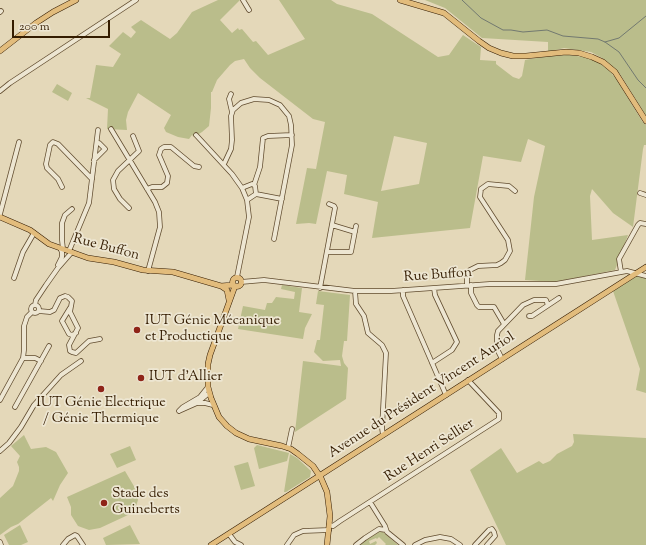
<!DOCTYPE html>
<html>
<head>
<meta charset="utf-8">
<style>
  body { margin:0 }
  #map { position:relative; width:646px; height:545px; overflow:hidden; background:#e4d8b9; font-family:"Sorts Mill Goudy",serif }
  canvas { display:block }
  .scale { position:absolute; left:12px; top:20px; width:98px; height:18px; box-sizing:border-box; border:2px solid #341c00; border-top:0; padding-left:5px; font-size:12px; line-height:14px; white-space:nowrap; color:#341c00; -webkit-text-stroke:3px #ede6d2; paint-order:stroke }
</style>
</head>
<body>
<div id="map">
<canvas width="646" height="545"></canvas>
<div class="scale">200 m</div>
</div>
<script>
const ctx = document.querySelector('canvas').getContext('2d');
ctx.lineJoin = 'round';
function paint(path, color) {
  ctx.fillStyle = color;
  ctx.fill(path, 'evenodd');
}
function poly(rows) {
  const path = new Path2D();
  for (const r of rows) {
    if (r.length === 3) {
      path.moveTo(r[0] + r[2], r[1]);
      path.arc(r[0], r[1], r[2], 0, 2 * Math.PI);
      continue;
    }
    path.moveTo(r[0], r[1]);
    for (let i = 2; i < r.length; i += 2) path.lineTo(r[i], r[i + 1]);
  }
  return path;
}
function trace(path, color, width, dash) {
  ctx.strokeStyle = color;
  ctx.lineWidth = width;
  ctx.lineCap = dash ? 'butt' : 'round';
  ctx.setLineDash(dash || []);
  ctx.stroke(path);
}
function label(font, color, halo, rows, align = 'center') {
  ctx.font = font + ' "Sorts Mill Goudy",serif';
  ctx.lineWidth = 3.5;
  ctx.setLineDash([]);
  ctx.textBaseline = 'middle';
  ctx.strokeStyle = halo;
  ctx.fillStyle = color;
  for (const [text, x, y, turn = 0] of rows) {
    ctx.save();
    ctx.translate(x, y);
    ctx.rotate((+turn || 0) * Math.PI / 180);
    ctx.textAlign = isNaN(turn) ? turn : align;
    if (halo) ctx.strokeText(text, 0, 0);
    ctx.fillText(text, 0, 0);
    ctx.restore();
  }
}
paint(poly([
  [218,0,240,0,220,20,232,33,238,28,239,30,242,29,253,42,256,41,268,55,305,39,279,0,331,0,337,4,372,14,438,57,449,55,463,35,481,47,480,60,496,61,496,64,513,77,519,79,522,76,525,60,548,56,568,55,585,57,598,62,610,71,617,80,642,121,646,125,646,145,644,145,643,149,633,227,613,213,592,189,590,196,592,240,628,235,615,270,555,282,525,280,534,197,545,146,528,139,521,162,483,156,470,228,372,238,378,202,344,194,347,175,327,171,316,224,309,223,296,224,307,168,316,169,325,122,313,119,260,78,250,68,244,59,235,61,230,65,217,80,212,92,211,92,211,108,209,126,202,132,194,137,192,135,189,139,178,137,166,132,164,128,171,115,138,93,128,112,126,120,127,130,107,129,108,109,86,98,90,98,96,65,113,67,121,54,109,46,123,32,131,38,136,32,131,27,141,20,170,39,177,33,192,12],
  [394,136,427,143,419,184,381,191],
  [425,0,646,0,646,116,620,74,602,58,591,52,564,48,548,52,548,42,482,38,445,8],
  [57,84,72,93,68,101,52,92],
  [637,276,646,277,646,393,636,390,640,369,613,291],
  [282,285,302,288,299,312,312,314,305,328,303,339,238,329,243,306,265,310,267,303,272,303,276,297,294,299,295,292,281,289],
  [318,291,350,295,347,341,344,341,342,356,344,363,348,368,346,399,295,432,303,361,341,366,340,360,323,361,314,352,317,340,320,340,324,305,316,304],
  [573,434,646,438,646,545,506,545,470,470,501,448,517,473,539,461,543,464,550,461,557,454,572,446,574,442],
  [24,435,31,449,46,447,56,452,68,473,60,485,53,501,51,498,18,524,11,527,0,535,0,498,13,486,19,471,19,467,17,462,20,456,11,446],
  [257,445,289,453,287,461,259,469,254,448],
  [130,446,136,460,117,468,110,454],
  [290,454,297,458,311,471,310,477,286,492,284,492],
  [248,462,255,486,241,490,234,466],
  [125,471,138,493,138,500,136,506,132,511,128,515,100,528,89,530,78,526,71,515,71,507,67,497],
  [20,525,28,542,21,545,9,545,4,535],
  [130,525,140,544,106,545,103,538],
  [379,532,383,532,398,545,385,545,386,544,379,537,377,539,376,538,369,541,370,544,376,541,377,543,375,545,358,545]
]), '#babd8b');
trace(poly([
  [462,0,481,18,503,30,511,30,523,32,547,30,563,36,598,39,605,42,619,52,638,80,646,88],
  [605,42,619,38,646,16]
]), '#727970', 1);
const minor = poly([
  [243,0,249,10],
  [0,12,1,11],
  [0,91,10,83,136,0],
  [231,94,229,99,232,112],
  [111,129,155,202,159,212,160,227,148,271],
  [196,135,232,174,242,188,247,200,249,217,237,277],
  [94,160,105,149,99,143,97,143],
  [224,164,231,149,232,140,231,116,233,110,241,103,254,99,269,100,280,105,289,116,291,125,292,145,274,239],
  [62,187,58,179,47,168,46,164,50,145,53,142,58,144,92,179],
  [242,188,252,184,254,185],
  [147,189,152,187,162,187,167,183,168,176,159,155,161,149,164,147,171,147,194,166,199,167],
  [640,193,646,195],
  [256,194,282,199],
  [247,200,256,194,255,186,254,185,260,167,263,138,268,136,292,135],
  [129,208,120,199,114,189,113,180,118,171,139,151,133,136],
  [0,214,19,142],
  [332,225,355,232],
  [63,249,62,240,62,223,65,215,72,209],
  [69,251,89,203,98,130],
  [327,252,351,252,356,226],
  [58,265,62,257,62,252,60,248],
  [621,272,619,259,638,225,640,223,646,224],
  [14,278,23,252,34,233],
  [241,282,264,280,355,291,391,291,490,284,556,284,627,271,646,276],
  [467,285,467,277,470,270,478,266,497,265,501,263,505,260,510,251,508,240,480,197,481,189,488,184,509,186,515,191],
  [471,285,471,293,477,305,479,307,494,307,504,324],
  [320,288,335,208,334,206,329,204],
  [403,290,403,296,446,395],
  [355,291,356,304,364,316,368,333,382,345,386,353,382,428,383,435],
  [35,309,4],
  [35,305,36,300,46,285,58,268,72,252],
  [70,308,62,321,69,334,72,335,76,333],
  [39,311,50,312,54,310,60,298,65,296,68,297,72,301,70,312,78,328,69,345,70,351,72,352,76,353,89,341,100,339],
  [529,316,532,316,559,298],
  [23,358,35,358,41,361],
  [502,359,497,349,497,335,498,331,523,305,534,300,546,300,548,305],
  [432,363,452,350,457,342,435,295,434,288],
  [0,400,23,358,24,350,24,326,27,317,32,312],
  [198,403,205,403,213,405],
  [15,407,49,346],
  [179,411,183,407,200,397,208,387],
  [179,411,197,403,209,393],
  [288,448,292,429],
  [0,451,9,443,21,427,34,405,61,375,81,361],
  [370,502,385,526,387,532,403,545],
  [329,525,333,526,340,521,499,419,499,413,468,380],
  [229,534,235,542,241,545],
  [0,542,1,545],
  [63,545,68,539,75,535,77,536,83,545],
  [287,545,294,535,303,531,329,530],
  [356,545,365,538,379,529,386,530],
  [415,545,425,540,440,537,451,539,460,545],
  [475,545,489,530,492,529,494,532,495,536,487,545]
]);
const major = poly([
  [400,0,444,13,479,41,489,48,501,53,513,56,526,56,566,52,579,53,592,57,603,62,615,72,646,121],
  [0,51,36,23,53,12,76,0],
  [0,217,30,230,49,244,88,258,114,262,143,270,173,272,221,286,233,285],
  [237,282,4.5],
  [221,286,227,290,229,300],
  [235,286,210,355,208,364,208,387,211,398,219,417,227,426,236,433,249,439,282,446,291,449,298,454,313,466,321,478,327,492,330,516,327,545],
  [211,545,646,267]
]);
trace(minor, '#604b2e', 5.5);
trace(major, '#341c00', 6);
trace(minor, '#ede6d2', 4);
trace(major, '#e2bc7c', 5);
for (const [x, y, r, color] of [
  [137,330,4,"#8f2418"],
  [141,378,4,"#8f2418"],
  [101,389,4,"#8f2418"],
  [104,503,4,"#8f2418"]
]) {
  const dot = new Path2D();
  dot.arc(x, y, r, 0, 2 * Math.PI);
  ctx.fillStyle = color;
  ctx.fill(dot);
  trace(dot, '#ede6d2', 1.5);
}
label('14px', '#341c00', '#ede6d2', [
  ["Rue Buffon",106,248,15],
  ["Rue Buffon",438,276,-4],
  ["Avenue du Président Vincent Auriol",422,396,-33],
  ["Rue Henri Sellier",430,451,-33]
]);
label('14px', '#341c00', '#ede6d2', [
  ["IUT Génie Mécanique",145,322],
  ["et Productique",145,338],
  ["IUT d'Allier",149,378],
  ["IUT Génie Electrique",101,404,"center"],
  ["/ Génie Thermique",101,420,"center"],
  ["Stade des",112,495],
  ["Guineberts",112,511]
], 'left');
</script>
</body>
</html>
